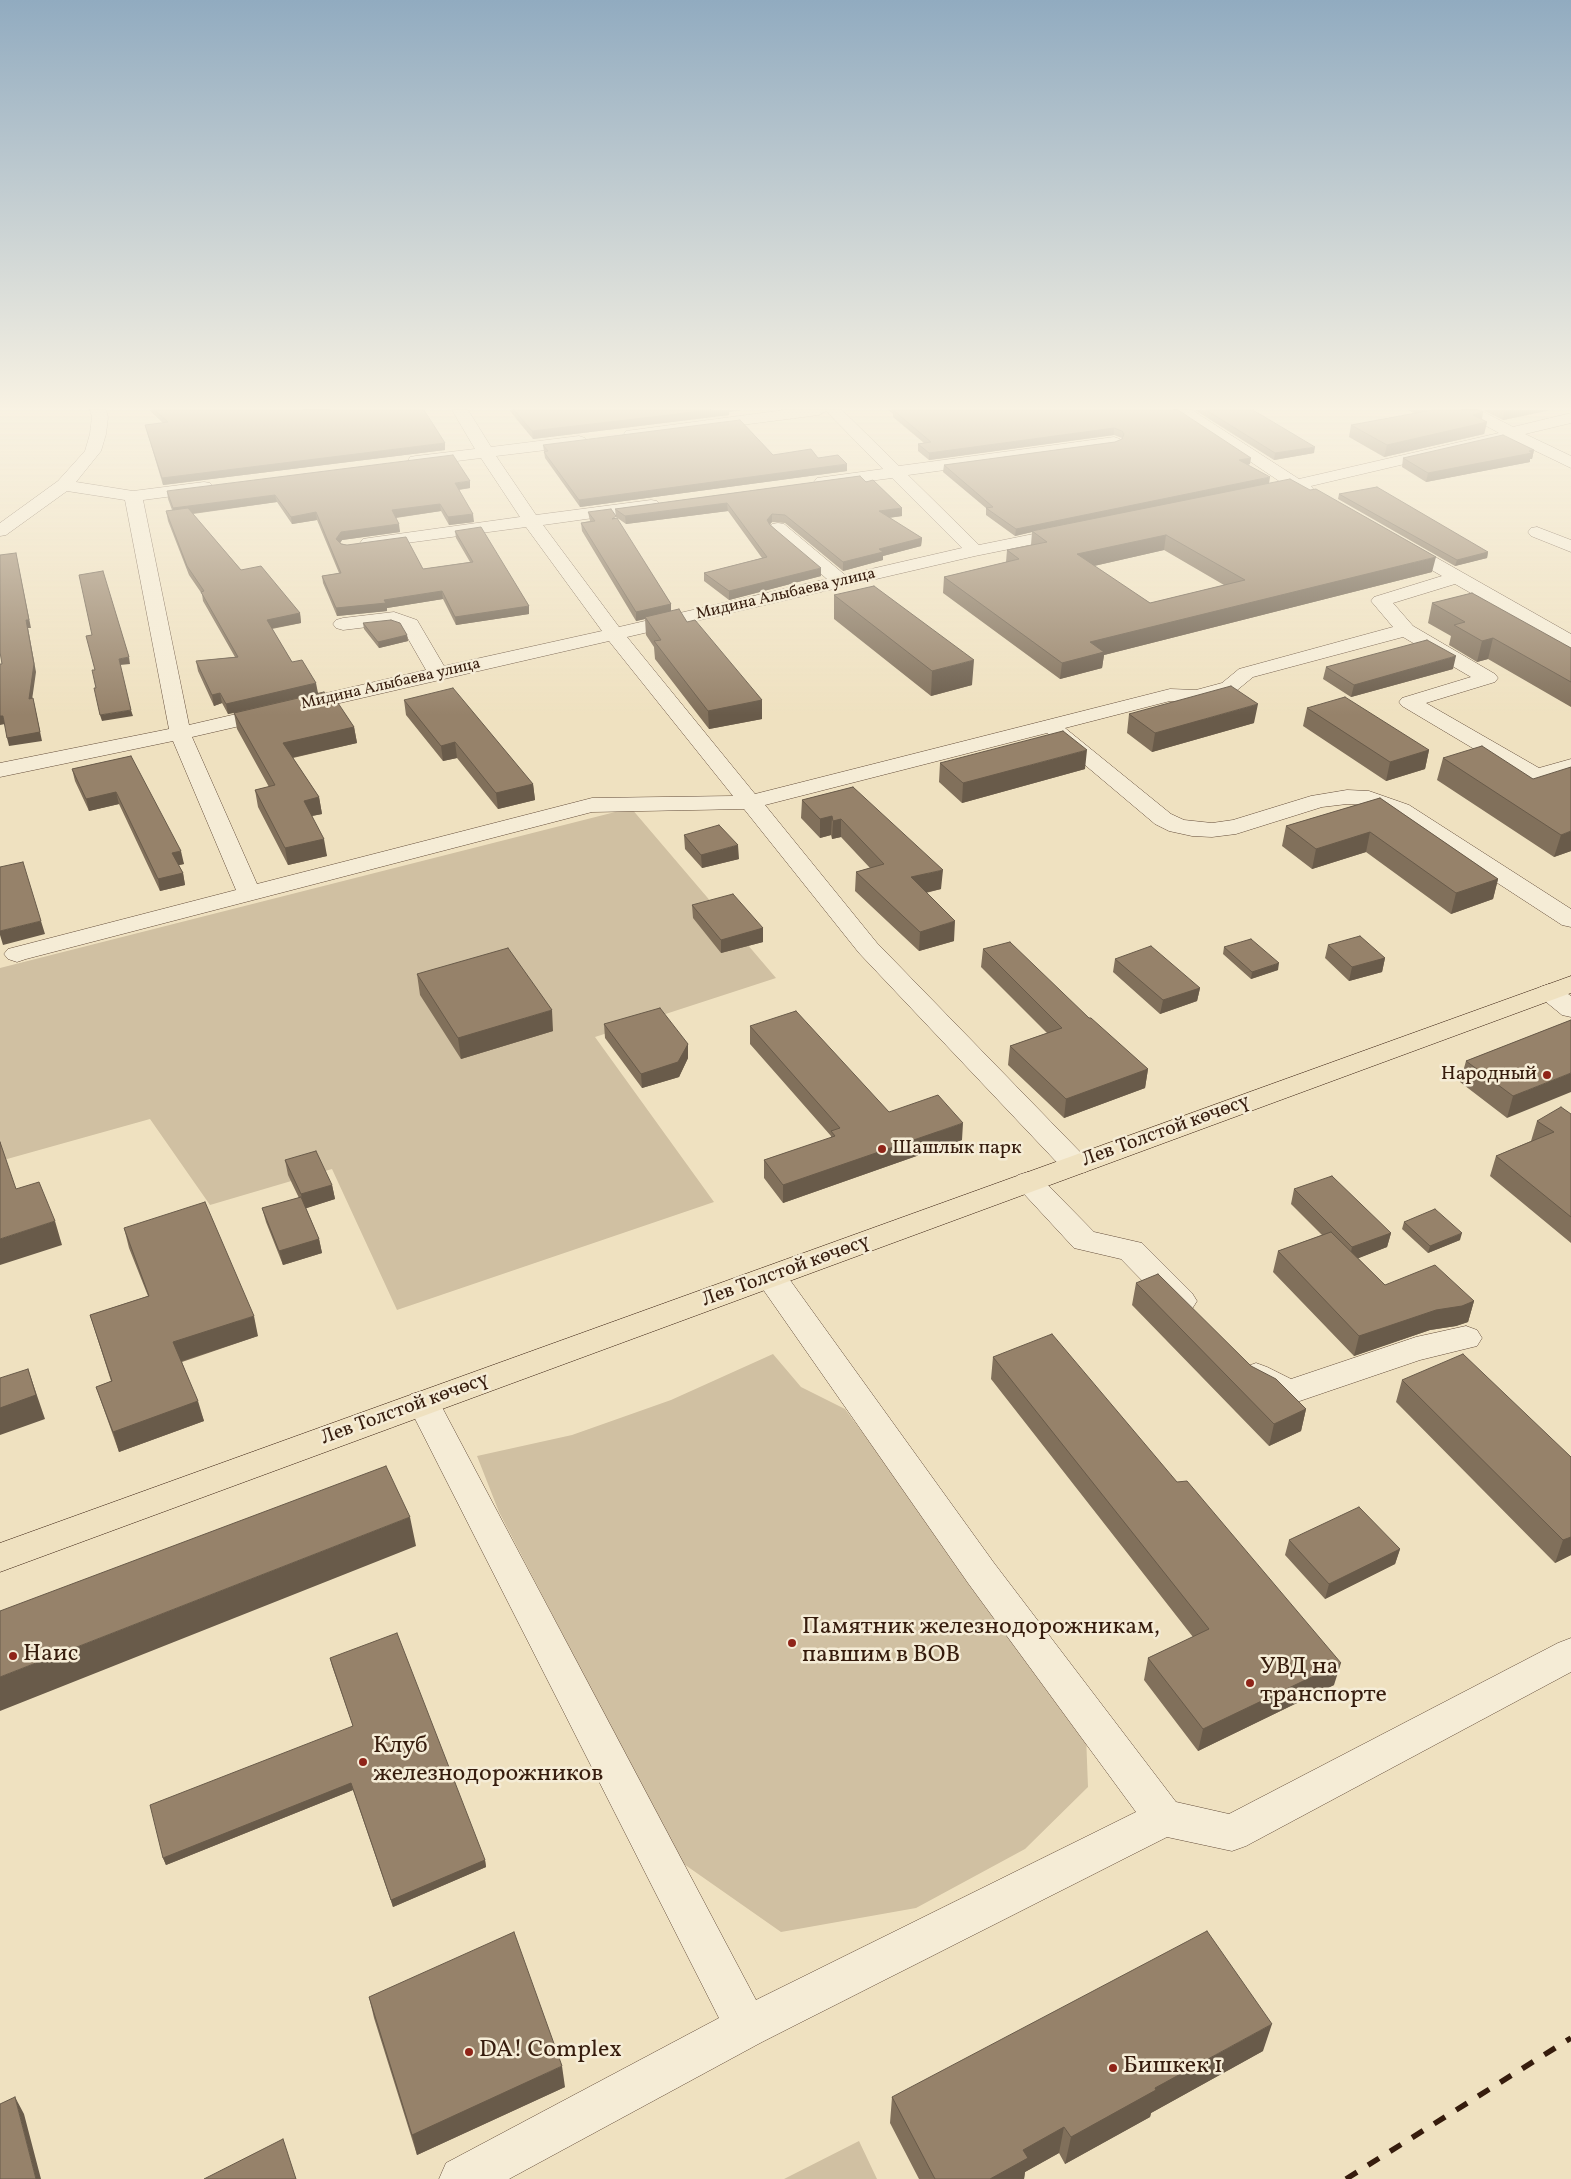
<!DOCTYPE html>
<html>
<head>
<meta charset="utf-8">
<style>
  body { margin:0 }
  canvas { display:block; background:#efe1c0 }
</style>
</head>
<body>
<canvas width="1571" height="2179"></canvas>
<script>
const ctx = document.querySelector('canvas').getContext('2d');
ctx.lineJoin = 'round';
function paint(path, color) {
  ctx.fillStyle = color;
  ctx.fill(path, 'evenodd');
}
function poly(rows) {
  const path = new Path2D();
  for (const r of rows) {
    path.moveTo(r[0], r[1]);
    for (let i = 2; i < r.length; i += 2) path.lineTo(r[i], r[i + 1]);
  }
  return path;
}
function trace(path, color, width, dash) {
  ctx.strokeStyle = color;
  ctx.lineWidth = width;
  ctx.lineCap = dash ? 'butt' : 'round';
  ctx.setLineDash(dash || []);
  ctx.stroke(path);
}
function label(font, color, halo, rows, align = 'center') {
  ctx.font = font + ' Vollkorn,serif';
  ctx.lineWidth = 5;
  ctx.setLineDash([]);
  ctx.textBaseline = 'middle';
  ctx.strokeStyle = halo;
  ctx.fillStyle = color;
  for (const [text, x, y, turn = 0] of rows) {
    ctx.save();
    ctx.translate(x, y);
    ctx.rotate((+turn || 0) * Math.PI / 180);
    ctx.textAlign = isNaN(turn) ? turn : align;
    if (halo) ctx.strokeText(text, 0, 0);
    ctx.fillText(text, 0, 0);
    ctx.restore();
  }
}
paint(poly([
  [631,808,776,978,595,1037,714,1202,397,1310,332,1169,210,1205,150,1119,0,1161,0,968],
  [773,1354,801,1387,845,1409,1086,1735,1088,1787,1025,1849,916,1908,781,1932,681,1862,499,1512,477,1456,572,1435,671,1400],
  [859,2141,877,2179,784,2179]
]), '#d0c0a2');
const minor = poly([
  [90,410,106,410,108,417,106,434,101,451,76,482,133,491,204,482,210,483,213,487,210,491,204,492,143,500,189,725,426,670,402,628,392,624,343,630,336,628,333,624,336,620,343,618,394,612,417,620,444,666,602,631,526,527,369,548,363,547,360,543,363,539,369,538,520,517,481,458,416,466,410,465,408,461,410,457,416,456,475,449,452,410,468,410,491,447,579,436,585,438,587,441,585,444,579,446,496,456,536,515,651,500,657,501,660,505,657,509,651,510,543,525,619,627,827,579,772,532,769,528,772,524,778,523,784,524,845,575,962,548,892,478,823,487,817,486,814,482,817,478,883,469,826,411,819,415,632,439,626,437,624,434,626,431,784,410,842,410,899,466,1114,437,1120,439,1122,442,1120,445,1114,447,908,475,979,545,1068,527,1074,528,1077,532,1074,536,975,556,627,637,755,794,1170,689,1196,690,1222,683,1239,669,1393,627,1371,601,1374,597,1442,576,1395,549,1392,545,1395,541,1401,540,1407,541,1571,634,1571,648,1564,646,1455,584,1393,603,1413,626,1495,674,1498,678,1495,682,1426,703,1539,768,1571,759,1571,773,1536,783,1528,781,1402,706,1399,702,1402,698,1471,677,1403,637,1253,677,1236,691,1204,700,1197,702,1170,701,1065,728,1171,814,1184,820,1212,823,1233,820,1311,796,1347,790,1369,791,1409,805,1571,909,1571,927,1562,925,1393,815,1366,805,1347,804,1322,807,1236,834,1212,837,1192,836,1169,831,1155,824,1047,733,765,805,877,943,1086,1158,1090,1165,1086,1172,1076,1174,1066,1172,859,953,744,809,592,812,26,959,17,962,8,959,4,954,8,949,236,890,173,741,0,777,0,763,169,729,125,500,67,491,6,535,0,536,0,523,58,481,85,451,90,434,92,417,90,410],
  [609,641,733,796,592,798,257,884,192,737,609,641],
  [304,410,330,410,328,413,322,415,306,413,304,410],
  [1174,410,1192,410,1299,479,1499,433,1463,413,1461,410,1480,410,1513,427,1571,413,1571,423,1525,434,1571,456,1571,468,1511,439,1311,486,1314,490,1311,494,1305,495,1294,490,1264,497,1258,496,1255,492,1258,488,1282,483,1174,410],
  [1537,527,1571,540,1571,552,1531,536,1528,532,1531,528,1537,527],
  [1549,984,1558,987,1571,996,1571,1017,1562,1015,1540,997,1536,992,1540,987,1549,984],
  [1028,1172,1038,1175,1094,1232,1142,1243,1192,1293,1197,1301,1192,1309,1181,1312,1170,1309,1121,1259,1074,1248,1013,1182,1018,1175,1028,1172],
  [771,1266,782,1269,994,1563,1176,1802,1229,1814,1558,1643,1571,1638,1571,1672,1246,1846,1232,1851,1167,1837,762,2042,509,2179,439,2179,446,2163,719,2018,407,1403,411,1394,423,1391,435,1394,756,2000,1136,1812,968,1583,760,1285,756,1277,760,1269,771,1266],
  [1466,1326,1477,1330,1482,1338,1477,1346,1420,1360,1288,1405,1276,1402,1245,1383,1240,1375,1245,1367,1256,1363,1267,1367,1291,1379,1416,1337,1466,1326]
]);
const major = poly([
  [1571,976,1571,993,0,1572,0,1543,1571,976]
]);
trace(minor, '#644d3a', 1);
trace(major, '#361c0d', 1);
paint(minor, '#f5ecd6');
paint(major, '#efe1c0');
trace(poly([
  [1346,2179,1571,2038]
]), '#361c0d', 5.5, [13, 13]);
paint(poly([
  [149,410,316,410,445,443,445,450,163,485,145,425,163,423],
  [509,410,744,410,729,412,729,415,533,439],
  [888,410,1178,410,1250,464,1248,465,1269,484,1432,572,1104,655,1102,668,1060,679,943,593,944,577,1006,562,1007,550,1031,545,1032,532,1015,536,986,515,986,508,943,472,944,465,1115,442,1122,439,1122,438,1114,435,929,460,918,451,918,444,924,443,893,417,893,414],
  [1164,550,1224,585,1150,603,1094,566],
  [1195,410,1253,410,1314,453,1274,460],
  [1407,410,1478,410,1483,412,1482,419,1487,422,1484,434,1384,457,1349,437,1351,425,1414,413],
  [1483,410,1551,410,1503,420],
  [543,445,773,455,818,458,847,471,580,507,545,458],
  [1534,450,1532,459,1530,459,1530,462,1426,482,1402,467,1403,458],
  [860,476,902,516,889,518,922,538,921,546,883,556,883,560,843,571,785,523,772,522,770,524,821,576,729,600,704,581,704,573,762,558,728,511,626,524,616,517,615,509],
  [470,488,459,490,474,522,449,525,441,511,396,518,400,532,342,540,340,543,423,569,470,562,456,538,455,531,529,614,456,625,443,599,387,608,387,611,337,616,323,583,322,576,339,573,317,520,292,524,277,502,193,514,241,570,300,613,301,623,272,629,292,662,318,693,332,704,354,727,357,743,293,758,319,797,322,814,312,816,327,856,288,865,258,807,255,790,269,787,237,729,234,713,228,714,222,703,214,706,198,671,196,661,235,657,203,601,202,594,189,575,168,521,166,511,172,510,168,499,167,491],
  [1339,494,1488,552,1487,558,1455,566,1338,499],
  [588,512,616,518,671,604,671,611,687,622,762,700,762,719,709,729,655,659,654,647,646,635,645,619,636,621,582,531,581,523,590,521],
  [834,595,972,685,931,696,834,619],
  [1432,603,1571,648,1571,707,1488,659,1477,662,1449,645,1451,636,1428,623],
  [363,623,407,635,408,641,379,648,364,629],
  [1326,667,1453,669,1351,697,1323,679],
  [404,700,533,784,535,800,498,809,457,758,443,761,406,715],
  [1307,708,1429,750,1425,769,1386,781,1303,726],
  [1129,714,1254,723,1152,752,1127,733],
  [131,756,184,864,178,865,183,873,185,885,160,891,119,804,89,811,75,781,72,769],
  [1443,758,1533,779,1571,851,1554,857,1437,780],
  [940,763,1085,769,962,803,939,782],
  [853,787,941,889,926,893,954,941,919,951,855,891,856,872,870,868,841,837,832,839,831,835,820,838,801,818,802,800],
  [1380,798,1498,879,1493,899,1451,914,1366,852,1312,869,1282,846,1286,826],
  [684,835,739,859,702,868,685,849],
  [692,905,763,928,763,942,721,953,693,918],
  [1328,945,1385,958,1382,972,1349,981,1325,958],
  [1224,947,1278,970,1251,979,1223,954],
  [983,949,1089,1018,1148,1069,1145,1088,1064,1118,1008,1065,1010,1046,1047,1033,981,967],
  [1115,959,1200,988,1197,1001,1160,1014,1113,972],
  [417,974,553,1031,461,1059,420,995],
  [1571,1020,1507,1118,1460,1082,1466,1061],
  [604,1024,688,1058,679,1077,642,1088,605,1038],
  [750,1026,889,1112,962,1140,783,1203,764,1178,764,1160,831,1138,831,1136,750,1044],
  [1571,1114,1571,1243,1490,1176,1496,1156,1531,1141,1537,1121],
  [285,1160,332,1185,335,1199,306,1208,319,1239,322,1253,283,1265,266,1222,262,1208,299,1198,288,1175],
  [1294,1189,1391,1233,1387,1247,1358,1258,1385,1285,1474,1301,1468,1322,1456,1326,1430,1330,1354,1356,1273,1272,1278,1251,1322,1235,1291,1204],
  [1404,1222,1460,1240,1428,1253,1402,1229],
  [124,1228,258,1336,182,1362,204,1421,119,1452,103,1407,96,1387,111,1381,90,1315,148,1296,129,1248],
  [1136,1283,1251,1366,1306,1409,1301,1431,1269,1446,1132,1305],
  [993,1357,1177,1482,1334,1685,1198,1751,1144,1680,1148,1658,1193,1637,991,1379],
  [1402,1380,1571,1457,1571,1555,1555,1563,1396,1402],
  [1289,1540,1400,1549,1395,1564,1325,1599,1285,1555],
  [330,1658,485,1860,486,1867,393,1907,353,1790,166,1865,163,1858,353,1726,332,1666],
  [369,1997,565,2087,417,2155,374,2018],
  [1263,2051,1151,2113,1150,2117,1065,2164,1059,2153,1025,2172,1024,2179,919,2179,890,2123,892,2097]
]), '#81705b');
paint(poly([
  [711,410,744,410,729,412,729,415,533,439,532,431],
  [1505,410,1551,410,1503,420],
  [1483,412,1481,423,1487,422,1484,434,1384,457,1387,445,1473,415],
  [1114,428,1114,435,929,460,929,453],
  [445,443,445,450,163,485,162,478],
  [1315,447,1314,453,1274,460,1275,453],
  [1534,450,1532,459,1530,459,1530,462,1426,482,1428,473],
  [1251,458,1250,464,1238,467,1239,460],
  [847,464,847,471,580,507,579,500],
  [1270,477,1269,484,1032,531,1032,532,1015,536,1016,529],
  [470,481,470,488,455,490,455,483],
  [275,495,277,502,174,516,173,508],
  [727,503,728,511,626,524,625,516],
  [440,504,441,511,393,518,392,510],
  [902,508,902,516,878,519,879,511],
  [316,512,317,520,292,524,291,517],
  [473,514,474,522,449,525,448,517],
  [772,514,772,522,767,528,767,520],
  [399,524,400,532,342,540,338,547,336,539,341,532],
  [1166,535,1164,550,1076,570,1077,554],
  [922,538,921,546,883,556,883,560,843,571,843,562,879,549],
  [1488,552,1487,558,1455,566,1457,560],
  [16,553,31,628,28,628,36,672,31,707,29,699,26,620],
  [1436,557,1432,572,1104,655,1102,668,1060,679,1062,663,1090,642],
  [821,568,821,576,729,600,729,591],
  [442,591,443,599,387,608,387,611,337,616,336,608],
  [671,604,671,613,645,617,645,619,636,621,636,612],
  [529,606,529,614,456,625,455,617],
  [300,613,301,623,268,629,267,620],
  [407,635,408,641,379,648,378,642],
  [1493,638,1488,659,1477,662,1482,641],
  [1456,656,1453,669,1351,697,1354,685],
  [129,657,130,664,120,665,119,659],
  [974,660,972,685,931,696,932,671],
  [316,683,318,693,228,714,226,704],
  [220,693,222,703,214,706,212,695],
  [33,698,42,741,9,746,7,738],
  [762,700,762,719,709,729,708,711],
  [1258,704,1254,723,1152,752,1155,733],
  [131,710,133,716,102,721,100,715],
  [0,716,3,716,5,724,0,725],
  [354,727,357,743,286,759,283,743],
  [455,742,457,758,443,761,441,746],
  [1087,750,1085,769,962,803,963,783],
  [1429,750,1425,769,1386,781,1390,762],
  [533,784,535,800,498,809,496,793],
  [116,792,119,804,89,811,86,799],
  [319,797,322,814,306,817,304,801],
  [832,816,831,835,820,838,820,819],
  [841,819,841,837,832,839,833,821],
  [1571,831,1571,851,1554,857,1561,835],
  [1370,832,1366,852,1312,869,1316,849],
  [324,839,327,856,288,865,285,848],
  [738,845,739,859,702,868,701,855],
  [181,851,184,864,175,866,172,853],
  [943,870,941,889,910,896,911,877],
  [183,873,185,885,160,891,158,879],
  [1498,879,1493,899,1451,914,1456,893],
  [41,921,45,934,3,945,0,935,0,931],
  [955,921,954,941,919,951,920,932],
  [763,928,763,942,721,953,721,940],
  [1385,958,1382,972,1349,981,1352,967],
  [1279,963,1278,970,1251,979,1252,972],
  [1200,988,1197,1001,1160,1014,1163,1000],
  [552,1010,553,1031,461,1059,458,1038],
  [688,1044,688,1058,679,1077,642,1088,641,1074],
  [1148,1069,1145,1088,1064,1118,1066,1099],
  [1571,1073,1571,1092,1507,1118,1513,1096],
  [963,1123,962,1140,783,1203,783,1185],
  [332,1185,335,1199,304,1209,301,1194],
  [55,1221,62,1245,0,1265,0,1239],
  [1391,1233,1387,1247,1349,1262,1352,1247],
  [1462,1233,1460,1240,1428,1253,1430,1246],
  [319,1239,322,1253,283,1265,279,1251],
  [1474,1301,1468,1322,1456,1326,1430,1330,1354,1356,1359,1336,1436,1310],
  [254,1316,258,1336,179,1362,173,1342],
  [28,1369,45,1419,0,1435,0,1408],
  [198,1401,204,1421,119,1452,113,1432],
  [1306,1409,1301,1431,1269,1446,1274,1424],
  [410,1517,416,1546,0,1711,0,1677],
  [1571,1537,1571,1555,1555,1563,1563,1540],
  [1400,1549,1395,1564,1325,1599,1329,1584],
  [1341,1663,1334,1685,1198,1751,1203,1729],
  [351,1783,353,1790,166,1865,163,1858],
  [485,1860,486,1867,393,1907,391,1900],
  [1272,2024,1263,2051,1151,2113,1150,2117,1065,2164,1071,2137,1155,2088],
  [562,2066,565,2087,417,2155,412,2135],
  [15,2097,24,2114,41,2179,36,2179],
  [1064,2127,1059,2153,1025,2172,1024,2179,990,2179,1023,2150]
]), '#695b4a');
const building = poly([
  [155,410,424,410,445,443,162,478,145,425,168,422,155,410],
  [514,410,711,410,532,431,514,410],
  [893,410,1178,410,1251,458,1239,460,1270,477,1016,529,986,508,993,507,944,465,1115,442,1122,439,1124,434,1122,431,1114,428,929,453,918,444,931,442,893,410],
  [1206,410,1253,410,1315,447,1275,453,1206,410],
  [1433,410,1478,410,1483,412,1473,415,1487,422,1387,445,1351,425,1433,410],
  [740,420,773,455,811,449,818,458,838,455,847,464,579,500,544,452,548,451,543,445,740,420],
  [1503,435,1534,450,1529,451,1532,453,1428,473,1403,458,1503,435],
  [453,455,470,481,455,483,473,514,448,517,440,504,392,510,399,524,341,532,336,539,341,544,347,545,406,537,423,569,473,562,455,531,481,527,529,606,455,617,442,591,384,600,386,603,336,608,322,576,341,573,316,512,291,517,275,495,173,508,167,491,453,455],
  [860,476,866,482,873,480,902,508,879,511,922,538,879,549,883,552,843,562,785,515,772,514,767,520,770,525,821,568,729,591,704,573,767,557,727,503,625,516,615,509,860,476],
  [1290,479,1310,490,1316,489,1436,557,1090,642,1104,652,1062,663,944,577,1019,559,1007,550,1047,542,1032,531,1290,479],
  [1166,535,1245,580,1150,603,1077,554,1166,535],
  [1377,487,1488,552,1457,560,1339,494,1377,487],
  [188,508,241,570,261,566,300,613,267,620,292,662,302,660,316,683,226,704,220,693,212,695,196,661,238,657,201,592,204,591,187,566,166,511,188,508],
  [611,509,616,516,612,519,617,518,671,604,636,612,581,523,595,521,588,512,611,509],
  [16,553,29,620,26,620,34,664,29,699,33,698,40,732,7,738,3,716,0,716,0,664,2,664,0,652,0,555,16,553],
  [103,571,129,657,119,659,131,710,100,715,94,688,96,688,92,670,95,670,86,636,92,635,79,575,103,571],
  [874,586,974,660,932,671,834,595,874,586],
  [1472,593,1571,648,1571,682,1493,638,1482,641,1454,625,1465,622,1432,603,1472,593],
  [679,609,687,622,695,620,762,700,708,711,654,641,661,640,645,617,679,609],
  [391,620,400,623,407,635,378,642,363,623,391,620],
  [1427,640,1456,656,1354,685,1326,667,1427,640],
  [1231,686,1258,704,1155,733,1129,714,1231,686],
  [453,688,533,784,496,793,455,742,441,746,404,700,453,688],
  [324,692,332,704,338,703,354,727,283,743,319,797,304,801,324,839,285,848,255,790,275,785,234,713,324,692],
  [1345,697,1429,750,1390,762,1307,708,1345,697],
  [1063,731,1087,750,963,783,940,763,1063,731],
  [1482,746,1533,779,1571,767,1571,831,1561,835,1443,758,1482,746],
  [131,756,181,851,172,853,183,873,158,879,116,792,86,799,72,769,131,756],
  [853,787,943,870,911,877,955,921,920,932,856,872,884,864,841,819,833,821,832,816,820,819,802,800,853,787],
  [1380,798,1498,879,1456,893,1370,832,1316,849,1286,826,1380,798],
  [719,825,738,845,701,855,684,835,719,825],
  [23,862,41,921,0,931,0,867,23,862],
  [733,894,763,928,721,940,692,905,733,894],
  [1360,936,1385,958,1352,967,1328,945,1360,936],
  [1251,939,1279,963,1252,972,1224,947,1251,939],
  [1010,942,1089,1018,1091,1018,1148,1069,1066,1099,1010,1046,1062,1028,983,949,1010,942],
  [1151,946,1200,988,1163,1000,1115,959,1151,946],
  [508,948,552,1010,458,1038,417,974,508,948],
  [660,1008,688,1044,678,1062,641,1074,604,1024,660,1008],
  [796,1011,889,1112,938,1095,963,1123,783,1185,764,1160,835,1136,831,1131,840,1128,750,1026,796,1011],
  [1571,1020,1571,1073,1513,1096,1466,1061,1571,1020],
  [1561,1107,1571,1114,1571,1217,1496,1156,1554,1132,1537,1121,1561,1107],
  [0,1142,16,1189,39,1182,55,1221,0,1239,0,1142],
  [316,1151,332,1185,301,1194,285,1160,316,1151],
  [1332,1176,1391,1233,1352,1247,1294,1189,1332,1176],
  [301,1197,319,1239,279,1251,262,1208,301,1197],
  [205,1202,254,1316,173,1342,198,1401,113,1432,96,1387,112,1381,90,1315,149,1296,124,1228,205,1202],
  [1435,1209,1462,1233,1430,1246,1404,1222,1435,1209],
  [1331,1232,1385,1285,1435,1265,1474,1301,1462,1306,1436,1310,1359,1336,1278,1251,1331,1232],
  [1158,1274,1251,1366,1276,1379,1306,1409,1274,1424,1136,1283,1158,1274],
  [1052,1334,1177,1482,1187,1481,1341,1663,1203,1729,1148,1658,1209,1629,993,1357,1052,1334],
  [1463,1354,1571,1457,1571,1537,1563,1540,1402,1380,1463,1354],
  [28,1369,36,1395,0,1408,0,1378,28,1369],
  [386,1466,410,1517,0,1677,0,1611,386,1466],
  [1359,1507,1400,1549,1329,1584,1289,1540,1359,1507],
  [397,1633,485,1860,391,1900,351,1783,163,1858,150,1805,353,1726,330,1658,397,1633],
  [1207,1931,1272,2024,1155,2088,1156,2090,1071,2137,1064,2127,1023,2150,1028,2158,990,2179,935,2179,892,2097,1207,1931],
  [514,1932,562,2066,412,2135,369,1997,514,1932],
  [15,2097,36,2179,0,2179,0,2104,15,2097],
  [283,2139,296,2179,204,2179,283,2139]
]);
paint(building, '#96826a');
trace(building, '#695b4a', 1);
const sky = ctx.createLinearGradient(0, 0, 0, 715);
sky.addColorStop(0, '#91abc0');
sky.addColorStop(0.57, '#f8f2e3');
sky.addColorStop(1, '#f8f2e300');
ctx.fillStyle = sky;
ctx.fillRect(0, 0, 1571, 715);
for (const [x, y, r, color] of [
  [1547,1075,5,"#8f2418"],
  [882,1149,5,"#8f2418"],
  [792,1643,5,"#8f2418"],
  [13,1656,5,"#8f2418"],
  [1250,1683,5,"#8f2418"],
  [363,1762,5,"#8f2418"],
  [469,2052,5,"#8f2418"],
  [1113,2068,5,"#8f2418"]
]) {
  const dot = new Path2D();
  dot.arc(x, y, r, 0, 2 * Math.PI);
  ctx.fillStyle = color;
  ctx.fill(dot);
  trace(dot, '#f5ecd6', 2);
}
label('16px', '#361c0d', '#f5ecd6', [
  ["Мидина Алыбаева улица",786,595,-13],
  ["Мидина Алыбаева улица",391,685,-13]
]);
label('20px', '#361c0d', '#f5ecd6', [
  ["Народный",1537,1075],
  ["Шашлык парк",892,1149,"left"]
], 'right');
label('20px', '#361c0d', '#f5ecd6', [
  ["Лев Толстой көчөсү",1166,1132,-20],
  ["Лев Толстой көчөсү",786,1272,-20],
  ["Лев Толстой көчөсү",405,1410,-20]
]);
label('24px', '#361c0d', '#f5ecd6', [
  ["Памятник железнодорожникам,",802,1629],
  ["павшим в ВОВ",802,1657],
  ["Наис",23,1656],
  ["УВД на",1260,1669],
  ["транспорте",1260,1697],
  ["Клуб",373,1748],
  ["железнодорожников",373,1776],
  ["DA! Complex",479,2052],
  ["Бишкек 1",1123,2068]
], 'left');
</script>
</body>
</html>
